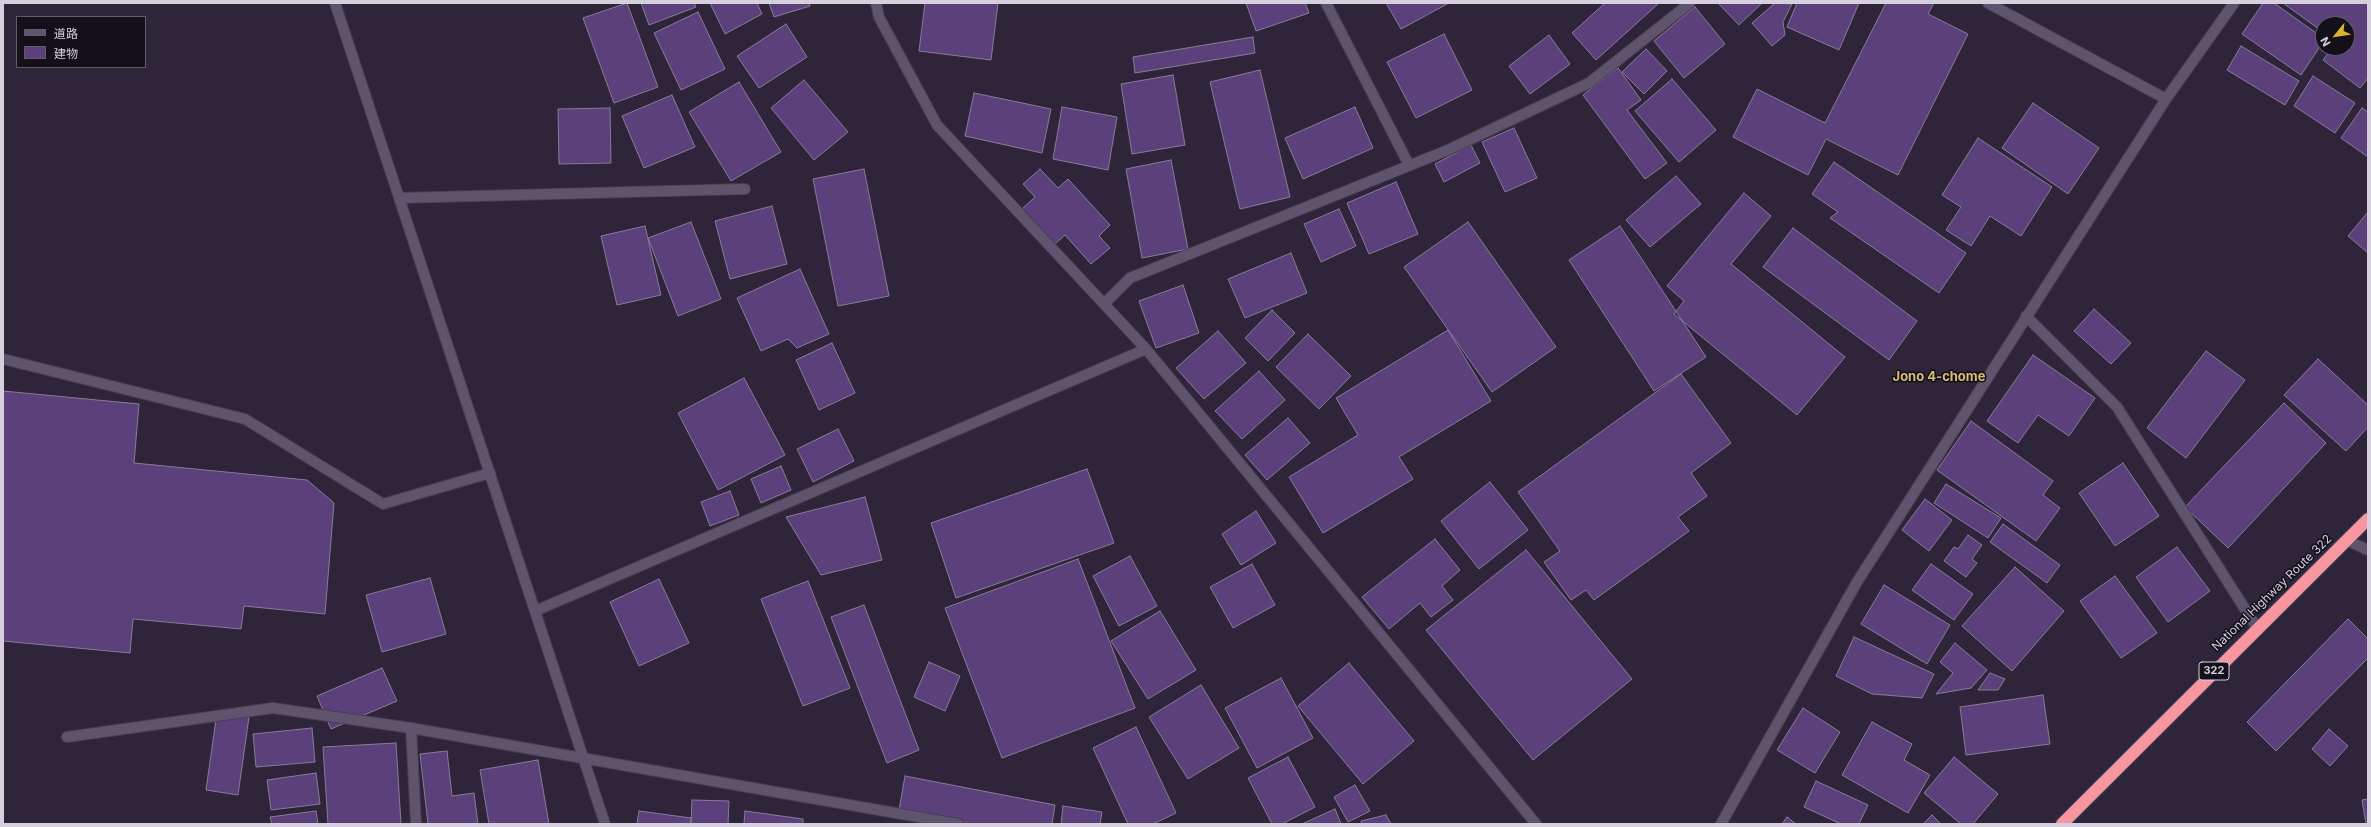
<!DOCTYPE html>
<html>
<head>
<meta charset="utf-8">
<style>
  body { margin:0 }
  #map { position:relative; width:2371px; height:827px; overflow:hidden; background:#2e253b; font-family:Inter,"Noto Sans JP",sans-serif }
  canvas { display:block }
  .frame { position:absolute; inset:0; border:4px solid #d5cfde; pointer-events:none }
  .legend { position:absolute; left:16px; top:16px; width:130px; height:52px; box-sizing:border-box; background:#14101a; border:1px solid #615c68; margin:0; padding:5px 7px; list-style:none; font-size:12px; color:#d5cfde }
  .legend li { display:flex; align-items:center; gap:8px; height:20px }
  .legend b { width:20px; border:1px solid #615c68 }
  .north { position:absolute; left:2315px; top:16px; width:40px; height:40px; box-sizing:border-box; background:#14101a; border:1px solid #615c68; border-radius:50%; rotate:240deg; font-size:11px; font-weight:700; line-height:16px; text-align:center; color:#d5cfde }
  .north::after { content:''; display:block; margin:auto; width:14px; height:18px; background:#dab333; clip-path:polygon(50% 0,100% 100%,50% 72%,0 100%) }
</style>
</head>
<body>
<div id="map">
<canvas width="2371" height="827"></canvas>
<div class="frame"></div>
<ul class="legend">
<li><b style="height:5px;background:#5e546d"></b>道路</li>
<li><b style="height:11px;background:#5b407c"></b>建物</li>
</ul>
<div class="north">N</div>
</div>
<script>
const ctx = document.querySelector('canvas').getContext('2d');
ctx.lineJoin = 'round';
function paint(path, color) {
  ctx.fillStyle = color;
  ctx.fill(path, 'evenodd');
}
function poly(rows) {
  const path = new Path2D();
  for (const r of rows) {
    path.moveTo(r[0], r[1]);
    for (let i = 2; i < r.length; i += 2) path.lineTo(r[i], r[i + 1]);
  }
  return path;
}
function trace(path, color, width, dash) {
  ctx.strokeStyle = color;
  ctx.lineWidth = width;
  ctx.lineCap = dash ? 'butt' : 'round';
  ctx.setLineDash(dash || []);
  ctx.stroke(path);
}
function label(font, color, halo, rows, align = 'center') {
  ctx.font = font + ' Inter,sans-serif';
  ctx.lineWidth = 3;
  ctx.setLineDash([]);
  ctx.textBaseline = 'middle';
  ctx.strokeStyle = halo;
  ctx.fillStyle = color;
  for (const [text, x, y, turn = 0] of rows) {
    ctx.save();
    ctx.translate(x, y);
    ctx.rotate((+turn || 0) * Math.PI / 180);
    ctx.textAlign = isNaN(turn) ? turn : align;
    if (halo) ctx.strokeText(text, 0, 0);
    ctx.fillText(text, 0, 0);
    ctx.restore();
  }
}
const building = poly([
  [627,3,658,87,614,103,583,18,627,3],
  [641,3,694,3,696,7,649,25,641,3],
  [710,3,757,3,762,14,725,34,710,3],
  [769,3,809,3,810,6,774,17,769,3],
  [925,3,998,3,991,60,919,51,925,3],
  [1246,3,1305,3,1309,13,1256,31,1246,3],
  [1386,3,1449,3,1401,29,1386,3],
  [1605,3,1659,3,1596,60,1572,33,1605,3],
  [1718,3,1762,3,1739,25,1718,3],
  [1775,3,1792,4,1783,22,1785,35,1772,46,1752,23,1775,3],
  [1797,3,1859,3,1839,50,1787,27,1797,3],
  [1886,3,1934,3,1928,14,1968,34,1898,175,1826,139,1808,175,1733,137,1757,89,1825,123,1886,3],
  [2263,3,2274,3,2323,38,2323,42,2301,75,2242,34,2263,3],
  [2283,3,2368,3,2368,78,2360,88,2323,60,2332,48,2347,48,2347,24,2323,24,2323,32,2283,3],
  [1695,7,1725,44,1684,78,1654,41,1695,7],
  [698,12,725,69,681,90,654,33,698,12],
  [786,24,807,57,759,88,737,56,786,24],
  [1444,34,1472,90,1416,118,1387,62,1444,34],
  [1549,35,1570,64,1530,94,1509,66,1549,35],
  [1253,37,1255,53,1135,73,1133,57,1253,37],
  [2241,46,2299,81,2285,105,2227,70,2241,46],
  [1646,49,1667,71,1644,94,1622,72,1646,49],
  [1618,68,1641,100,1627,110,1667,163,1645,179,1583,95,1618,68],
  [1260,70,1290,197,1240,209,1210,82,1260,70],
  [1173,75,1185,145,1132,154,1121,84,1173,75],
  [2313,76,2355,103,2335,133,2294,106,2313,76],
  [1672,79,1716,130,1679,162,1635,111,1672,79],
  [804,80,848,132,814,160,771,108,804,80],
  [739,82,781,152,731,181,689,112,739,82],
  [974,93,1051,109,1042,153,965,136,974,93],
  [672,95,695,147,644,168,622,116,672,95],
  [2033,103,2099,148,2068,194,2002,148,2033,103],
  [1062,107,1117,117,1108,170,1053,159,1062,107],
  [1355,107,1373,148,1303,179,1285,138,1355,107],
  [610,108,611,163,559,164,558,109,610,108],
  [2362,108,2368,112,2368,157,2341,138,2362,108],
  [1514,128,1537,178,1505,192,1482,142,1514,128],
  [1978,138,2052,187,2021,236,1990,216,1971,246,1946,230,1961,207,1942,195,1978,138],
  [1471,145,1480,163,1444,182,1435,164,1471,145],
  [1171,160,1188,249,1142,258,1126,169,1171,160],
  [1834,162,1966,253,1939,293,1830,218,1838,212,1812,194,1834,162],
  [864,169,889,296,838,306,813,179,864,169],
  [1040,169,1058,188,1068,179,1110,225,1099,236,1110,248,1091,264,1065,235,1054,245,1022,209,1035,197,1023,184,1040,169],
  [1676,176,1701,204,1650,247,1626,220,1676,176],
  [1396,182,1418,234,1369,254,1347,203,1396,182],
  [1744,193,1771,216,1731,264,1845,357,1797,415,1674,314,1684,301,1667,286,1744,193],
  [772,206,787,264,730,279,715,221,772,206],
  [1339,209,1356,246,1321,262,1304,224,1339,209],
  [2368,212,2368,253,2348,236,2368,212],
  [691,222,721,299,678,316,648,238,691,222],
  [1468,222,1556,347,1492,392,1404,267,1468,222],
  [645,226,661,295,617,305,601,236,645,226],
  [1620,226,1706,357,1654,391,1569,260,1620,226],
  [1793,228,1917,321,1889,360,1763,267,1793,228],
  [1291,253,1307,293,1245,318,1228,279,1291,253],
  [800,269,829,334,797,348,788,339,761,351,737,298,800,269],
  [1183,285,1199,333,1156,348,1139,301,1183,285],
  [2094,309,2131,343,2111,364,2074,331,2094,309],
  [1272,310,1295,333,1268,361,1245,338,1272,310],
  [1448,330,1491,401,1399,457,1413,479,1323,533,1289,477,1358,435,1336,398,1448,330],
  [1218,331,1246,363,1204,399,1176,368,1218,331],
  [1308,334,1351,376,1319,409,1276,367,1308,334],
  [832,343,855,393,819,410,796,360,832,343],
  [2206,351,2245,380,2186,458,2147,428,2206,351],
  [2033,355,2095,398,2069,436,2038,415,2018,443,1987,421,2033,355],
  [2318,359,2368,405,2368,427,2346,451,2284,395,2318,359],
  [1259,371,1285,400,1242,439,1215,411,1259,371],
  [1681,374,1731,443,1691,473,1707,496,1678,517,1689,531,1594,600,1586,590,1571,600,1544,562,1560,551,1518,492,1681,374],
  [744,378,785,455,718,490,678,413,744,378],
  [3,391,139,404,134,463,307,480,334,503,325,614,244,606,241,629,133,619,130,653,3,641,3,391],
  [2284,403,2326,443,2228,548,2185,507,2284,403],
  [1288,418,1310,443,1267,480,1245,455,1288,418],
  [1971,421,2053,481,2043,495,2060,508,2036,541,1937,470,1971,421],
  [838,429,854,461,813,482,797,449,838,429],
  [2123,463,2159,516,2115,546,2079,493,2123,463],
  [781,466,791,490,761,503,751,479,781,466],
  [1087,469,1114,543,956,598,931,523,1087,469],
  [1490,482,1528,530,1479,569,1441,521,1490,482],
  [1946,484,2001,518,1988,538,1934,503,1946,484],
  [730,491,739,515,710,526,701,502,730,491],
  [865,497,882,560,821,575,786,517,865,497],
  [1925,499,1952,520,1929,551,1902,530,1925,499],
  [1256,511,1276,543,1241,565,1222,534,1256,511],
  [2003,524,2060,565,2047,583,1990,542,2003,524],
  [1968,535,1982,545,1972,559,1977,563,1966,577,1944,561,1954,547,1958,549,1968,535],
  [1435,539,1460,570,1442,586,1453,600,1431,617,1420,603,1389,629,1362,597,1435,539],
  [2177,547,2210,591,2168,622,2136,577,2177,547],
  [1526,550,1632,679,1533,760,1426,630,1526,550],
  [1130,556,1157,606,1119,626,1093,576,1130,556],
  [1078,559,1135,708,1002,758,945,608,1078,559],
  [1252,564,1275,605,1233,628,1210,587,1252,564],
  [1931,564,1973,594,1954,620,1912,590,1931,564],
  [2015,567,2064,611,2012,671,1962,626,2015,567],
  [2115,576,2157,633,2121,658,2080,601,2115,576],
  [430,578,446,634,382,652,366,595,430,578],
  [659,579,689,643,639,666,610,602,659,579],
  [808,581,850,688,803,706,761,599,808,581],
  [1884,585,1950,625,1927,664,1861,624,1884,585],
  [864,605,919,750,887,763,831,617,864,605],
  [1160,611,1196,670,1148,699,1111,641,1160,611],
  [2348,619,2368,639,2368,658,2276,751,2247,722,2348,619],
  [1854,637,1934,674,1922,698,1872,694,1836,676,1854,637],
  [1955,643,1987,670,1971,688,1936,694,1953,673,1940,662,1955,643],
  [929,662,960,676,945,711,914,697,929,662],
  [1349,663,1414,741,1363,784,1298,706,1349,663],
  [382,668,397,701,331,729,317,696,382,668],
  [1990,673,2005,679,1998,690,1978,690,1990,673],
  [1281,678,1313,738,1257,768,1225,708,1281,678],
  [1201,685,1239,748,1188,779,1149,717,1201,685],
  [2043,695,2050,744,1966,755,1960,707,2043,695],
  [1803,708,1840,732,1815,773,1777,750,1803,708],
  [217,712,249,717,238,795,206,790,217,712],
  [1872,722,1912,744,1904,760,1930,775,1908,813,1842,775,1872,722],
  [1136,727,1176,813,1153,824,1128,824,1093,748,1136,727],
  [312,728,315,762,256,767,253,734,312,728],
  [2329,729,2348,746,2330,766,2312,749,2329,729],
  [396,743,401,824,328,824,323,747,396,743],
  [447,751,452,796,474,793,478,824,428,824,420,754,447,751],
  [1288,757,1315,807,1282,824,1272,824,1248,778,1288,757],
  [1954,757,1998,794,1973,824,1961,824,1924,793,1954,757],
  [538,760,549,824,489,824,480,770,538,760],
  [316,773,320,804,271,810,267,780,316,773],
  [905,776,1055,805,1052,824,968,824,899,810,905,776],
  [1816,781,1868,805,1859,824,1841,824,1804,807,1816,781],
  [1355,785,1370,811,1348,822,1334,797,1355,785],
  [2368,799,2368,824,2366,824,2362,800,2368,799],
  [692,800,729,801,728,824,691,824,692,800],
  [1063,806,1102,812,1100,824,1061,824,1063,806],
  [1335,809,1341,824,1302,824,1335,809],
  [316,811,318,824,272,824,270,817,316,811],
  [639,811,691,818,690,824,637,824,639,811],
  [745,811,803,819,803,824,744,824,745,811],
  [1386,815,1391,824,1362,824,1361,821,1386,815],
  [1932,815,1941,824,1923,824,1932,815],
  [1787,817,1796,824,1782,824,1787,817]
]);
paint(building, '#5b407c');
trace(building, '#877d97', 1);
const minor = poly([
  [335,3,605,824],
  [876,3,879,17,937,125,1146,349,1536,824],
  [1326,3,1409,165],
  [1988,3,2166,99],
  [399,198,745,189],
  [1104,304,1130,278,1448,150,1589,83,1690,3],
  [2026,316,2117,407,2257,628],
  [3,359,245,419,383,504,490,473],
  [2346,540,2368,550],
  [535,611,1146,349],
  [411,728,416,824],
  [67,737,273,708,411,728,958,824],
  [1721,824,1857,582,2166,99,2234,3]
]);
const highway = poly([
  [2062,824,2368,519]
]);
trace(minor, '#483f52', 12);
trace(highway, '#483f52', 14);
trace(minor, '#5e546d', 10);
trace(highway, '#f6969e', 12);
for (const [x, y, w] of [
  [2214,671,30]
]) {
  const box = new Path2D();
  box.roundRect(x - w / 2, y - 9, w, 18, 3);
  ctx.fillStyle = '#14101a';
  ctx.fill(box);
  trace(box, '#d5cfde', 1);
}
label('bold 11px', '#d5cfde', null, [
  ["322",2214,671]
]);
label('12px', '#d5cfde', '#14101a', [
  ["National Highway Route 322",2272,593,-44]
]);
label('bold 13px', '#d8be72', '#14101a', [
  ["Jono 4-chome",1939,377]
]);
</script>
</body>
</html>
